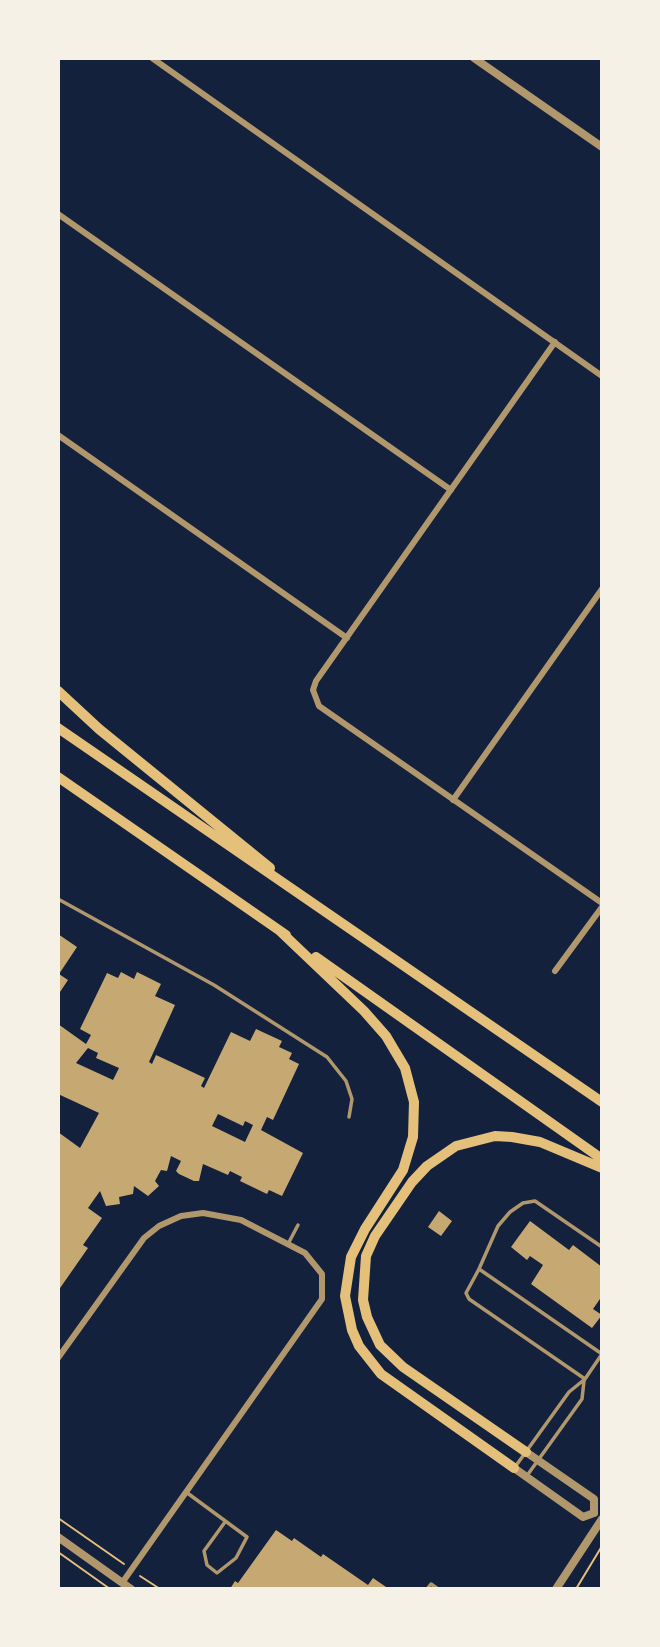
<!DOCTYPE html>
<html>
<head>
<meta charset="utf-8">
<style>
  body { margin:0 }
  #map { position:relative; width:660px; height:1647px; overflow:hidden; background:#14213d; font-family:"Exo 2",sans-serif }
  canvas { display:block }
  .frame { position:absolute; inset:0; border:60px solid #f6f1e7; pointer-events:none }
</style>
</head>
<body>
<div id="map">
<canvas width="660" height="1647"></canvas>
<div class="frame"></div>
</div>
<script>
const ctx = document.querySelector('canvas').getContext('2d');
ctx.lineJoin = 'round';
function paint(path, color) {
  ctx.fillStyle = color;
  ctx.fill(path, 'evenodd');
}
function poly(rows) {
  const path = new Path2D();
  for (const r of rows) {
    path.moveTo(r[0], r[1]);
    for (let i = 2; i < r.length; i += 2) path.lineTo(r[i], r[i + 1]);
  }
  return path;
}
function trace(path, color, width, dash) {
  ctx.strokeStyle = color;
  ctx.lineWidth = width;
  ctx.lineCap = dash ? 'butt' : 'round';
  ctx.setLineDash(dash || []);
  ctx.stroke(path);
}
paint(poly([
  [58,934,77,947,59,974,68,980,58,995],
  [121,972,134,979,137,972,161,984,155,996,175,1005,149,1062,152,1064,156,1055,205,1078,201,1086,204,1088,231,1032,250,1041,256,1029,282,1041,279,1047,292,1053,289,1059,299,1064,273,1120,267,1117,261,1130,303,1153,282,1196,269,1190,267,1194,240,1181,242,1177,230,1171,228,1175,203,1164,199,1181,194,1181,179,1174,176,1171,181,1161,171,1156,167,1171,161,1170,155,1181,159,1186,148,1196,134,1186,133,1194,119,1197,120,1204,106,1206,100,1191,88,1208,102,1218,83,1245,88,1248,58,1291,58,1132,80,1148,99,1113,58,1094,58,1024,86,1044,91,1035,80,1029,107,973,118,978],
  [88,1048,98,1053,96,1058,119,1068,113,1080,76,1063],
  [218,1114,243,1126,245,1121,253,1125,245,1142,212,1126],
  [439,1211,452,1221,441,1236,428,1227],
  [530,1221,569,1250,573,1245,602,1267,602,1296,593,1309,602,1315,592,1328,531,1284,543,1265,530,1256,527,1260,511,1247],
  [276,1530,292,1541,294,1538,321,1557,323,1554,368,1585,373,1578,389,1589,230,1589,235,1581,238,1583]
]), '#c6a872');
trace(poly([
  [58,1518,124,1564],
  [58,1552,110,1589],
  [140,1576,160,1589],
  [576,1589,602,1546]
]), '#e5c07b', 2);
trace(poly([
  [58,899,214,985,327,1057,346,1081,352,1099,349,1117],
  [288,1244,298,1225],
  [479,1269,498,1226,510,1212,523,1203,535,1201,602,1247],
  [515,1467,569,1392,585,1379,602,1354,479,1269,466,1293,469,1299,585,1379],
  [526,1477,582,1399,584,1381],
  [186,1492,247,1537,236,1558,217,1573,207,1565,204,1551,225,1522],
  [427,1589,431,1584,438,1589]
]), '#b1986c', 3.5);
trace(poly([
  [152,58,602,376],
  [58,214,451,490],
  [555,342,316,681,313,690,319,706,602,903],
  [58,435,347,638],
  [453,800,602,589],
  [555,971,602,907],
  [58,1358,144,1238,159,1226,181,1216,203,1213,241,1220,305,1253,322,1274,322,1299,122,1583]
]), '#b1986c', 6);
trace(poly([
  [474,58,602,147],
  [526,1452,594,1499,594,1513],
  [514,1468,583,1517,594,1513],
  [58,1537,131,1589],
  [556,1589,602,1519]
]), '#b1986c', 8);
trace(poly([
  [58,691,99,729,270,868],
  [58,728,602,1102],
  [58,777,286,935],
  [280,931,364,1011,386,1036,405,1068,414,1102,413,1137,403,1170,365,1229,351,1257,345,1296,352,1330,359,1346,381,1374,514,1468],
  [316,957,602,1159],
  [526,1452,403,1367,380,1345,367,1317,363,1300,366,1256,375,1236,412,1182,427,1166,456,1146,495,1136,512,1137,540,1142,602,1168]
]), '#e5c07b', 10);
</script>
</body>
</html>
